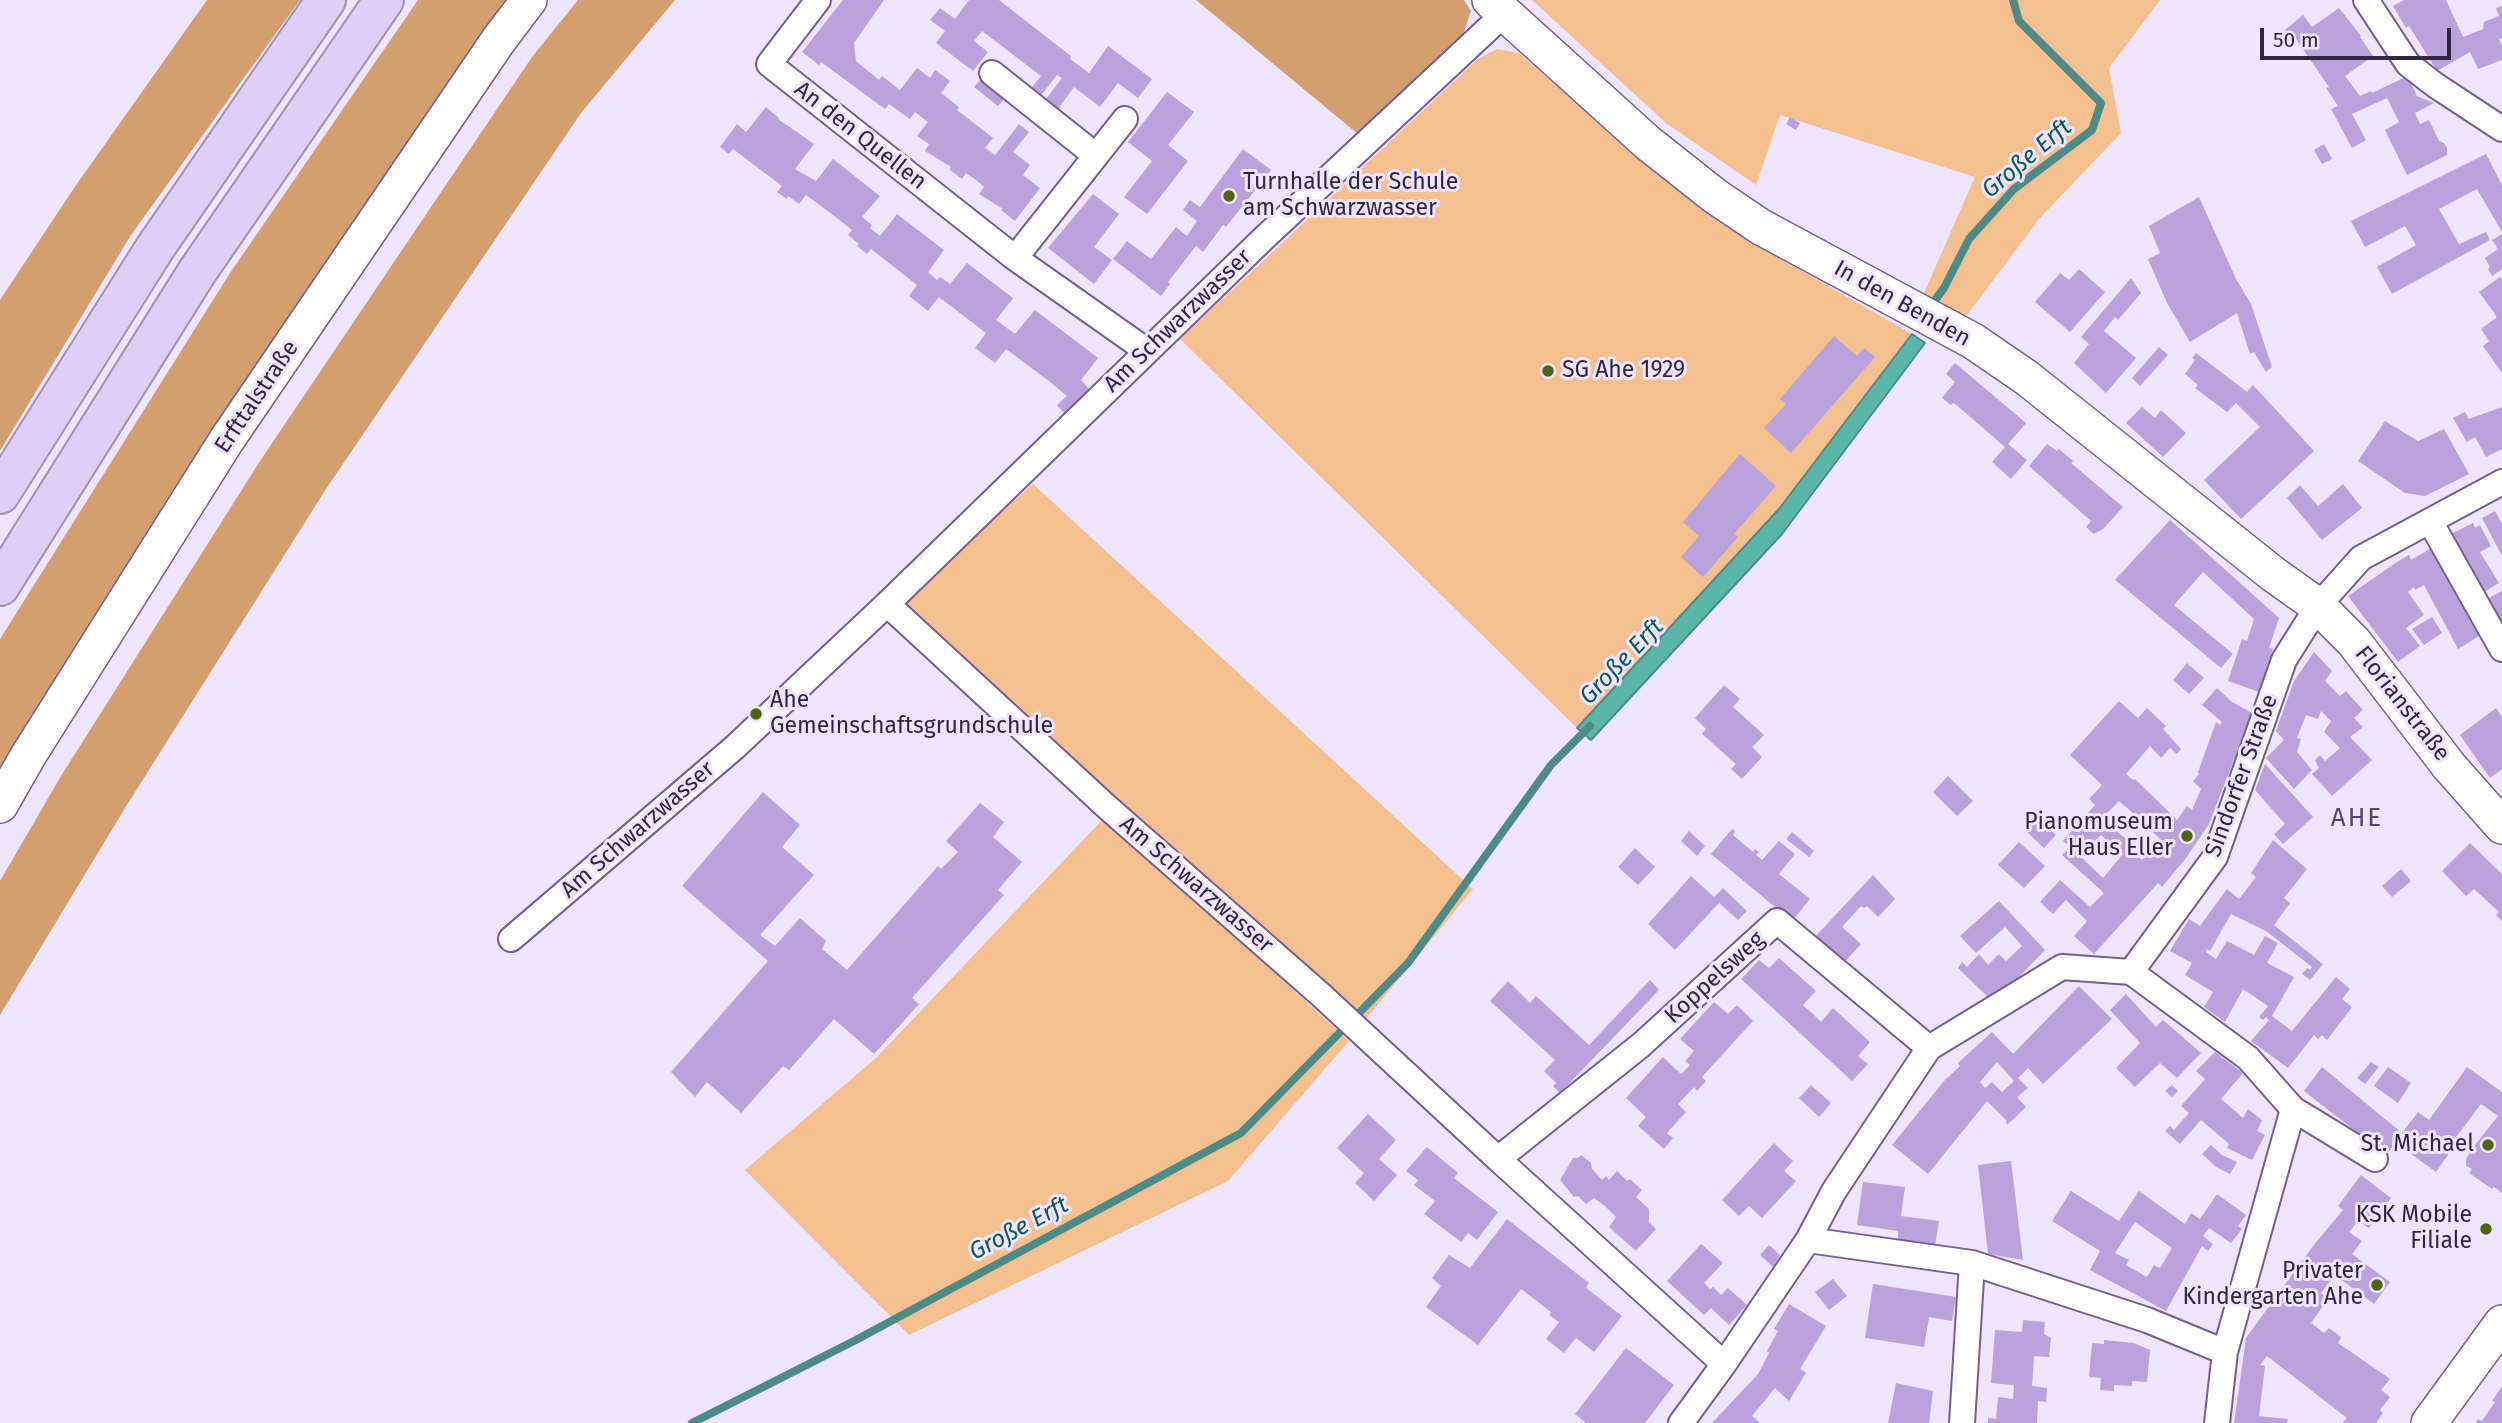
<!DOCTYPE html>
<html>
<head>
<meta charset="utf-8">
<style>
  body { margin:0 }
  #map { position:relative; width:2502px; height:1423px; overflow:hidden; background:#efe5fe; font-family:"Fira Sans",sans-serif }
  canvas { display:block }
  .scale { position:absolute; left:2260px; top:28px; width:191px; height:32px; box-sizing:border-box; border:4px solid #30263d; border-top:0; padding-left:9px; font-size:21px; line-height:24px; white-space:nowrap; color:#30263d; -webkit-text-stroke:5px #efe5fe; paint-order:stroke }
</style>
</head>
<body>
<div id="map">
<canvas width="2502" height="1423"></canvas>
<div class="scale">50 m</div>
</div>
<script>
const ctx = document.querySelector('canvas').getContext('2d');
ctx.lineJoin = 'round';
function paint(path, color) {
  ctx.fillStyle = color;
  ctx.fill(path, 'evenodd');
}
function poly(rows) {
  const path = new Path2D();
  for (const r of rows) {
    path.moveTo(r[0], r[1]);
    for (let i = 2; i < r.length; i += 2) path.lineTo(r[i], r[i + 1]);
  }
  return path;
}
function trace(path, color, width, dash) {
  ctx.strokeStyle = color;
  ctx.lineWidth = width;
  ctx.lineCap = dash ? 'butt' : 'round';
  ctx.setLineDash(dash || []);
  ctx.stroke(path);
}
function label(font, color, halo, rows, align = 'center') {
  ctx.font = font + ' "Fira Sans",sans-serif';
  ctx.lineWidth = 6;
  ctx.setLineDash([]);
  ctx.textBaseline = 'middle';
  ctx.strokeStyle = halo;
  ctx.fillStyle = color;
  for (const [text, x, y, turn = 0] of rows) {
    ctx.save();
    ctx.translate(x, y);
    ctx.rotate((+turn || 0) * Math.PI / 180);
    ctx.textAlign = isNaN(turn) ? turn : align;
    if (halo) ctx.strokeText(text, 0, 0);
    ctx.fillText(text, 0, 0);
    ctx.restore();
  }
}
paint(poly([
  [1532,0,2160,0,2109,68,2121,133,2039,219,1964,319,1924,293,1975,177,1780,115,1756,185,1666,123],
  [1497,49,1519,53,1643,161,1760,247,1912,334,1779,509,1577,728,1180,339,1478,59],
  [1033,484,1473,889,1365,1020,896,606],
  [1105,817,1349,1041,1228,1181,909,1335,745,1170,876,1058]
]), '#f4c090');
paint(poly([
  [207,0,300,0,131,235,0,451,0,300,74,188],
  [418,0,508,0,0,772,0,639,230,273],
  [578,0,675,0,581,113,326,489,125,808,0,1015,0,881,61,776,260,461,532,57],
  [1196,0,1464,0,1471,11,1460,43,1358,134]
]), '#d39f6e');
const water = poly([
  [1912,334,1925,343,1782,534,1591,740,1577,728,1779,509,1912,334]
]);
paint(water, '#5ab6a9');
trace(water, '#4d8b89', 2);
trace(poly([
  [1935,300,1944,288,1969,239,2014,189,2092,130,2101,103,2019,21,2013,0],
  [692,1423,854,1341,1241,1133,1408,963,1551,765,1590,726]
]), '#4d8b89', 8);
paint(poly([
  [843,0,884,0,854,43,856,61,879,80,882,76,900,90,917,68,930,78,935,70,950,81,941,93,959,107,957,110,993,138,985,148,995,155,1019,124,1029,132,1013,152,1030,165,1023,175,1040,188,1015,221,1001,210,1003,209,979,194,984,187,976,180,966,173,962,179,949,169,951,167,925,151,929,144,917,136,928,122,915,112,910,119,889,104,885,109,821,62,819,65,802,52],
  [969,0,999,0,1071,56,1070,59,1089,73,1108,46,1152,79,1138,98,1118,83,1100,107,1074,87,1058,109,1046,99,1062,78,1057,75,1039,98,1029,91,1041,76,982,31,974,41,988,52,973,71,936,43,945,31,930,20,940,8,955,19],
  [2404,0,2446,0,2463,37,2483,29,2484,22,2499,16,2496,8,2502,6,2502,38,2499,39,2502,46,2502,60,2478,69,2470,52,2437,71,2409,26,2406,28,2393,6],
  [2339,8,2361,36,2360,37,2373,56,2345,76,2360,96,2371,91,2372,93,2408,76,2417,96,2434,103,2415,113,2420,124,2429,120,2439,141,2444,143,2447,148,2447,155,2407,175,2385,130,2399,122,2387,98,2352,114,2366,140,2352,148,2331,109,2338,106,2326,88,2329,87,2296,39,2293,42,2285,30,2303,15,2312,27],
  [981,79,1006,97,998,106,974,87],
  [1167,92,1194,112,1168,145,1188,161,1147,214,1124,197,1152,161,1128,142],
  [766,107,779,118,778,119,814,144,795,169,816,181,833,159,880,196,862,217,872,225,870,228,880,236,897,214,944,250,928,272,937,280,940,277,950,284,967,263,1013,298,996,320,1015,334,1035,310,1098,358,1081,380,1091,391,1065,414,1057,405,1067,396,1050,382,1006,349,995,363,975,348,986,333,939,297,928,311,909,296,917,285,871,249,867,254,857,246,859,244,848,235,852,230,829,212,806,195,799,204,788,196,787,199,777,192,782,186,733,149,729,154,720,147,737,124,746,132],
  [1790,117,1800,123,1796,130,1786,124],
  [2324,144,2332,159,2322,164,2314,150],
  [1243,149,1271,170,1226,227,1223,225,1203,252,1196,246,1168,282,1170,284,1161,296,1113,259,1127,241,1151,259,1176,227,1187,236,1197,221,1183,210,1190,200,1200,207],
  [2486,154,2502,185,2502,232,2477,189,2439,209,2459,244,2486,232,2490,240,2392,294,2377,267,2416,245,2405,226,2365,247,2351,221],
  [1093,194,1119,214,1094,247,1112,260,1094,284,1048,248],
  [2199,197,2236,279,2251,304,2272,367,2266,372,2254,352,2250,354,2237,313,2190,342,2167,303,2148,259,2160,253,2149,226],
  [2502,234,2502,269,2492,276,2488,269,2490,267,2485,258,2498,249,2492,240],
  [2079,269,2105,292,2070,332,2035,302,2060,273,2069,280],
  [2500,277,2502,280,2502,373,2483,346,2489,341,2481,329,2497,317,2479,292],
  [2131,278,2141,293,2118,320,2115,317,2104,331,2136,358,2106,393,2074,363,2089,344,2081,337],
  [1834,336,1857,356,1864,348,1875,357,1791,453,1764,428,1786,404,1780,399],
  [2159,347,2168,355,2140,386,2132,378],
  [2196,353,2247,392,2253,385,2314,451,2241,519,2204,480,2260,427,2236,403,2227,412,2195,388,2198,385,2185,374,2195,360,2192,358],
  [1955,363,2026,423,2008,444,2027,460,2011,479,1992,462,2005,447,1954,403,1951,405,1942,398,1955,382,1946,374],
  [2142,407,2155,418,2161,410,2186,433,2163,457,2126,423],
  [2502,407,2502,449,2486,457,2475,437,2467,442,2453,418,2465,412,2469,419],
  [2385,421,2418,441,2444,429,2469,474,2425,496,2405,493,2358,461],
  [2047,444,2057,451,2059,449,2073,461,2071,463,2123,507,2103,529,2094,534,2086,527,2091,521,2029,466],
  [1740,454,1776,486,1734,534,1738,537,1703,577,1681,557,1699,536,1683,522],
  [2343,484,2362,508,2322,540,2287,498,2300,485,2318,506],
  [2495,511,2502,524,2502,556,2482,518],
  [2170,520,2279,618,2269,648,2273,649,2259,692,2228,681,2242,639,2247,641,2254,619,2203,572,2174,605,2233,654,2221,668,2115,580],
  [2473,523,2475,528,2480,525,2491,546,2480,552,2499,583,2484,592,2449,535],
  [2433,547,2484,633,2458,649,2424,585,2415,590,2414,587,2408,592,2424,615,2406,628,2420,646,2398,662,2348,596,2397,562,2409,555,2411,560],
  [2502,591,2502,625,2487,599],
  [2432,617,2442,633,2424,645,2412,629],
  [2314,652,2332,671,2325,681,2340,696,2346,691,2363,710,2354,718,2363,727,2350,737,2372,760,2332,796,2312,774,2319,768,2315,760,2320,755,2325,761,2340,748,2324,732,2331,721,2321,711,2318,719,2306,715,2297,738,2301,739,2297,752,2312,770,2294,789,2266,758,2284,740,2276,731,2282,714,2294,681],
  [2187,663,2204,678,2189,694,2173,680],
  [1724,685,1740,699,1733,707,1764,735,1752,747,1762,757,1742,779,1731,769,1736,764,1702,734,1706,729,1695,718],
  [2217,688,2232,702,2252,713,2209,824,2186,858,2162,887,2158,883,2094,954,2074,936,2087,921,2066,900,2053,914,2040,902,2060,880,2090,907,2104,893,2062,855,2070,847,2063,841,2095,805,2089,799,2102,785,2070,755,2119,701,2138,718,2147,708,2166,726,2163,729,2181,749,2177,754,2170,748,2161,758,2150,746,2126,774,2133,780,2135,779,2177,820,2187,806,2192,810,2201,789,2193,781,2199,774,2198,772,2216,722,2220,725,2222,722,2202,705],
  [2119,801,2134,814,2129,820,2140,830,2145,825,2160,839,2142,860,2133,852,2137,848,2109,825,2113,821,2105,815],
  [2101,835,2123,854,2103,878,2081,857],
  [2496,708,2502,717,2502,769,2490,778,2460,735],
  [2265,764,2313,817,2283,844,2274,834,2285,824,2255,790],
  [1948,776,1973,801,1957,816,1933,792],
  [763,792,800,825,782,847,814,875,760,935,775,946,800,918,826,941,822,949,847,970,938,866,941,869,958,852,946,841,980,803,1004,822,993,837,1022,862,998,890,1004,895,912,998,919,1004,874,1054,834,1019,789,1070,783,1066,741,1113,707,1082,695,1097,671,1072,768,961,682,886],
  [2037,818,2056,835,2044,848,2025,830],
  [1732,829,1735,831,1733,835,1753,852,1755,849,1759,852,1756,855,1762,860,1779,841,1795,854,1779,874,1810,899,1792,921,1711,854],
  [1689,831,1705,846,1697,856,1681,841],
  [1792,832,1814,851,1809,857,1786,839],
  [2273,840,2307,869,2284,898,2290,903,2274,925,2323,964,2310,980,2302,974,2307,968,2310,970,2312,967,2266,931,2231,914,2210,951,2207,949,2206,952,2216,959,2227,941,2254,955,2265,936,2278,943,2267,963,2294,977,2272,1016,2292,1031,2336,977,2350,989,2342,999,2352,1007,2327,1040,2322,1035,2318,1039,2314,1035,2288,1068,2251,1041,2269,1020,2266,1017,2263,1020,2259,1017,2268,1006,2243,989,2225,1022,2204,1007,2213,992,2185,975,2192,963,2170,951,2189,919,2200,926,2227,889,2239,899,2256,877,2251,873],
  [2019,842,2045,866,2024,888,1998,865],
  [2470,843,2502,874,2502,921,2496,915,2499,912,2474,889,2466,896,2442,871],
  [1635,848,1655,867,1638,885,1618,867],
  [2401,869,2411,881,2392,897,2382,886],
  [1873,875,1895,899,1878,917,1867,906,1864,908,1861,906,1842,927,1861,944,1843,964,1813,939],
  [1691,876,1714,897,1723,888,1747,911,1738,920,1719,903,1675,950,1648,924],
  [1999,901,2045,950,1994,1003,1958,968,1962,962,1967,967,1979,954,1988,965,1999,954,2006,961,2022,946,2005,927,1976,953,1960,936],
  [1779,958,1816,991,1803,1005,1812,1013,1821,1022,1833,1008,1870,1042,1858,1056,1868,1064,1852,1081,1741,979,1759,960,1769,968],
  [1650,980,1659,990,1560,1093,1553,1086,1556,1083,1544,1071,1555,1060,1490,1001,1508,981,1530,1003,1536,996,1589,1045],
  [2079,986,2112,1019,2043,1084,2028,1068,2018,1078,2028,1088,2017,1097,2026,1107,2007,1125,2006,1120,1987,1101,1928,1174,1892,1145,1944,1081,1960,1066,1958,1063,1992,1032,2013,1054],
  [1997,1062,2014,1081,2002,1092,1992,1082,1985,1088,1980,1082],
  [2126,994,2156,1027,2163,1020,2201,1053,2177,1078,2160,1063,2135,1087,2116,1068,2140,1043,2110,1010],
  [1714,1002,1728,1014,1737,1005,1753,1021,1702,1077,1706,1081,1697,1091,1694,1087,1678,1104,1686,1112,1667,1133,1673,1138,1664,1149,1638,1126,1646,1117,1626,1098,1663,1057,1681,1074,1690,1065,1685,1061,1694,1051,1680,1039],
  [2215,1052,2243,1073,2221,1099,2243,1118,2248,1109,2262,1120,2257,1131,2265,1135,2252,1160,2227,1148,2229,1144,2201,1120,2180,1144,2165,1131,2170,1126,2174,1130,2189,1113,2181,1106,2205,1079,2196,1071],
  [2371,1062,2379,1067,2365,1084,2357,1078],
  [2322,1067,2402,1133,2418,1112,2429,1120,2467,1067,2502,1092,2502,1193,2494,1187,2492,1189,2469,1173,2472,1169,2466,1166,2466,1159,2471,1150,2498,1116,2481,1104,2454,1140,2457,1142,2436,1172,2396,1143,2386,1155,2304,1091],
  [2388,1067,2411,1083,2398,1103,2374,1086],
  [1811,1085,1831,1103,1819,1117,1799,1098],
  [2172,1085,2178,1091,2172,1097,2165,1091],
  [1368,1114,1396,1140,1379,1159,1397,1175,1374,1201,1355,1183,1364,1173,1337,1148],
  [1774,1143,1793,1161,1784,1171,1796,1181,1762,1218,1749,1206,1739,1216,1722,1200],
  [2211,1145,2222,1155,2237,1162,2230,1174,2216,1167,2202,1154],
  [1427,1147,1458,1173,1454,1178,1498,1212,1477,1240,1468,1233,1461,1242,1424,1214,1435,1201,1414,1185,1418,1180,1406,1171],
  [1581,1155,1591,1163,1592,1169,1602,1180,1606,1176,1609,1180,1617,1171,1627,1181,1630,1179,1642,1190,1636,1197,1649,1209,1649,1222,1656,1229,1636,1251,1609,1227,1616,1217,1605,1206,1594,1198,1586,1204,1578,1196,1574,1197,1560,1180,1573,1158,1578,1158],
  [2011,1161,2023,1260,1988,1254,1978,1165],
  [2361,1175,2391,1198,2369,1228,2358,1221,2349,1232,2362,1241,2352,1254,2390,1282,2374,1304,2335,1275,2321,1293,2328,1299,2311,1323,2324,1333,2329,1328,2341,1337,2338,1343,2390,1379,2381,1390,2390,1397,2380,1410,2383,1413,2376,1423,2342,1423,2347,1418,2267,1356,2260,1365,2265,1366,2259,1416,2288,1419,2287,1423,2234,1423,2246,1338,2313,1246,2343,1210,2338,1206],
  [1863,1182,1905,1187,1901,1216,1939,1221,1935,1246,1898,1240,1898,1231,1857,1225],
  [2071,1191,2119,1221,2139,1191,2185,1224,2191,1213,2200,1219,2217,1194,2246,1215,2238,1226,2242,1229,2231,1243,2209,1228,2203,1236,2213,1244,2208,1251,2202,1246,2166,1311,2090,1270,2100,1251,2052,1221],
  [2135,1222,2172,1248,2160,1268,2154,1265,2147,1277,2126,1265,2129,1260,2115,1253],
  [1507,1219,1589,1283,1586,1288,1622,1316,1594,1352,1576,1338,1564,1353,1546,1339,1559,1322,1549,1315,1551,1312,1521,1289,1478,1345,1426,1307,1441,1286,1432,1278,1449,1255,1470,1268],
  [1701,1244,1723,1263,1704,1283,1710,1289,1713,1287,1721,1295,1728,1288,1747,1305,1729,1325,1711,1308,1704,1315,1667,1281],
  [1769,1245,1780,1255,1773,1267,1760,1255],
  [1833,1279,1847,1296,1829,1310,1815,1292],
  [1873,1284,1956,1297,1952,1321,1929,1317,1924,1347,1865,1338],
  [1789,1304,1826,1326,1800,1369,1806,1373,1789,1401,1775,1388,1752,1416,1760,1423,1712,1423,1758,1374,1769,1353,1767,1351,1778,1331,1774,1329],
  [2023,1320,2045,1322,2044,1334,2051,1338,2049,1357,2034,1356,2032,1386,2047,1388,2046,1402,2038,1401,2037,1423,1988,1423,1988,1418,1996,1419,1998,1397,2013,1399,2014,1385,1991,1383,1995,1330,2022,1332],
  [2104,1340,2134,1343,2150,1350,2147,1382,2132,1381,2132,1386,2114,1385,2114,1391,2100,1390,2101,1378,2089,1377,2092,1343,2104,1344],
  [1626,1348,1674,1385,1645,1423,1586,1423,1575,1414],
  [1896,1383,1933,1391,1929,1423,1888,1423],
  [2502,1386,2502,1423,2476,1423,2478,1419,2482,1421,2495,1402,2492,1401]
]), '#baa2dc');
const street = poly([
  [818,0,769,64,1015,258,1147,351],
  [2366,0,2408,64,2435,85,2502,129],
  [992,73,1095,155],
  [1015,258,1125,119],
  [2431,523,2502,649],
  [887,604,1107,807,1321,995,1498,1159,1641,1045,1777,921,1929,1048,2062,967,2131,972],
  [511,939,735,747,887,604,1263,239,1505,13],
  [1929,1048,1834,1191,1808,1240,1972,1263,2147,1320,2225,1352],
  [1498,1159,1724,1364,1681,1423],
  [2375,1159,2293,1109,2248,1058,2131,972,2215,857,2284,660,2318,606,2361,558,2502,482],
  [1724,1364,1808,1240],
  [1962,1423,1972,1263],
  [2217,1423,2225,1352,2293,1109]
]);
const secondary = poly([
  [1490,0,1648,143,1715,196,1761,227,1973,341,2027,378,2273,574,2318,606,2354,642,2449,766,2502,826],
  [0,805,28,756,226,441,498,41,529,0],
  [2429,1423,2502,1323]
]);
const highway = poly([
  [0,494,155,248,326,0],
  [0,586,197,272,384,0]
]);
trace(street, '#755e93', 28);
trace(secondary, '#755e93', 38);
trace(highway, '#a293b5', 42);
trace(street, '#fff', 24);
trace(secondary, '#fff', 35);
trace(highway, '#dfcef6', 38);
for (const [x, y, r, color] of [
  [1229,196,7,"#4e6410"],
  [1548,371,7,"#4e6410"],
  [756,714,7,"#4e6410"],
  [2187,836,7,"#4e6410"],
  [2488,1145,7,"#4e6410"],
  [2486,1229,7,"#4e6410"],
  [2377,1285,7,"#4e6410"]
]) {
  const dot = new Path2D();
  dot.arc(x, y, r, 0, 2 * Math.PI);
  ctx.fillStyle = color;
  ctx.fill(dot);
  trace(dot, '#efe5fe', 2.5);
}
label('23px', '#30263d', '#efe5fe', [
  ["An den Quellen",860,136,38],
  ["In den Benden",1902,304,29],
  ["Am Schwarzwasser",1178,321,-44],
  ["Erfttalstraße",257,397,-56],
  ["Florianstraße",2402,704,52],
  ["Sindorfer Straße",2242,776,-70],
  ["Am Schwarzwasser",638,830,-41],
  ["Am Schwarzwasser",1196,885,41],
  ["Koppelsweg",1715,978,-42]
]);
label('23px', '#30263d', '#efe5fe', [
  ["Turnhalle der Schule",1243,183,"left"],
  ["am Schwarzwasser",1243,209,"left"],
  ["SG Ahe 1929",1562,371,"left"],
  ["Ahe",770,701,"left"],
  ["Gemeinschaftsgrundschule",770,727,"left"],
  ["Pianomuseum",2173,823],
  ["Haus Eller",2173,849],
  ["St. Michael",2474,1145],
  ["KSK Mobile",2472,1216],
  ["Filiale",2472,1242],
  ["Privater",2363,1272],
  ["Kindergarten Ahe",2363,1298]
], 'right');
label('italic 24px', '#0c5b53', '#efe5fe', [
  ["Große Erft",2027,159,-40],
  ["Große Erft",1622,662,-46],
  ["Große Erft",1019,1229,-28]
]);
ctx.letterSpacing = '2px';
label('26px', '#584174', '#efe5fe', [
  ["AHE",2357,819]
]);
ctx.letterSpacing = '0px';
</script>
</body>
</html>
